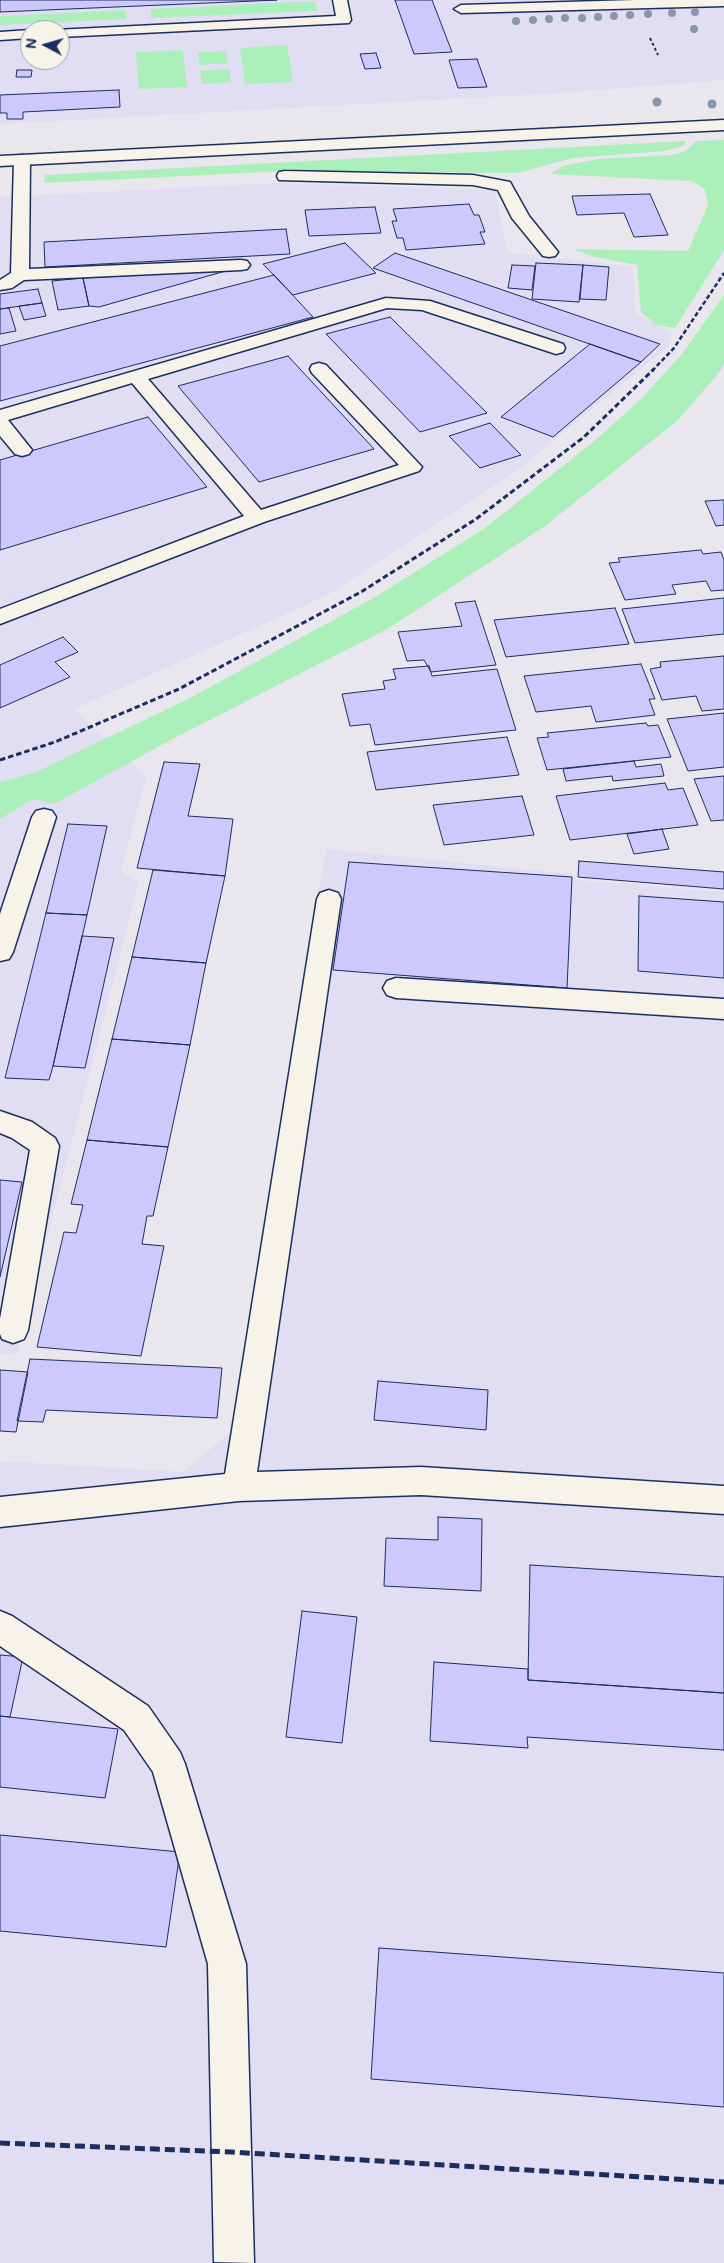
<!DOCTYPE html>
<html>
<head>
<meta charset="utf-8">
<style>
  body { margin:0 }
  #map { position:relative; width:724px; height:2263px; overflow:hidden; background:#eae6ee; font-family:Mali,sans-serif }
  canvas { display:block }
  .north { position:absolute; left:20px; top:20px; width:50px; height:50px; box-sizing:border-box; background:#f7f3e8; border:1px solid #9fa5b1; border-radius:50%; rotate:276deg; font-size:14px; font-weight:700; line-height:20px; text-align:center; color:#1b2f5e }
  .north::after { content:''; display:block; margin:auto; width:18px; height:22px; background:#1b2f5e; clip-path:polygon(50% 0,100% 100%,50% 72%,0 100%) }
</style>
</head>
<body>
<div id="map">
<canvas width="724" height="2263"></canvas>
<div class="north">N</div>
</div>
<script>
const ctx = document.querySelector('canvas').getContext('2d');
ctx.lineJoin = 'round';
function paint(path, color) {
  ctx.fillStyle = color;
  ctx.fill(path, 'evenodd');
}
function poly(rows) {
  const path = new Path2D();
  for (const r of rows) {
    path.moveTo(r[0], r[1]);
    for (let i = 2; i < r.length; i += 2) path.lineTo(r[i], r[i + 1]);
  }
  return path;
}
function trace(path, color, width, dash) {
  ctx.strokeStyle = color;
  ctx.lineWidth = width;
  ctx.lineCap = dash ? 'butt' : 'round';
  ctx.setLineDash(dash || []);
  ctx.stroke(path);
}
paint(poly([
  [0,0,724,0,724,80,561,93,0,124],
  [30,30,60,30,60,60,30,60],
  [278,183,495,190,507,252,633,267,635,313,671,332,669,346,516,471,326,596,74,709,146,777,121,871,139,882,17,1354,0,1355,0,197],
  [326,849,573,874,576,880,724,892,724,2263,0,2263,0,1461,183,1472,232,1431]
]), '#e1ddf2');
paint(poly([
  [315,1,318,11,151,18,151,9],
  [126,10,126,19,0,25,0,16],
  [287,45,293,82,245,84,240,48],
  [183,50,187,87,139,89,136,52],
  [226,51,228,63,200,65,198,52],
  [229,69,231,82,202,84,200,71],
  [724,140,724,250,675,328,656,325,641,312,637,265,594,257,573,249,688,251,708,205,705,189,691,181,550,174,563,166,599,159,672,155,686,151,696,141],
  [686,141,683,146,664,151,573,158,518,173,285,171,44,183,45,175],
  [724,295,724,365,718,374,677,421,545,526,389,628,165,743,54,804,33,799,0,819,0,782,34,773,188,699,370,600,485,528,592,443,641,399,681,355]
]), '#abf0bb');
const building = poly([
  [0,0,277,0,0,12,0,0],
  [395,0,432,0,452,52,414,54,395,0],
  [376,53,381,68,365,69,360,54,376,53],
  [477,59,487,87,458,88,449,60,477,59],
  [17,70,32,70,31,77,16,77,17,70],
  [119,90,120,107,23,112,23,119,7,119,7,113,0,113,0,95,119,90],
  [650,194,668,235,634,237,624,213,577,215,572,196,650,194],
  [469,204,474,215,479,215,485,232,480,232,485,244,406,250,403,238,397,238,392,221,397,221,393,209,469,204],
  [375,207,381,233,309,236,305,210,375,207],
  [286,229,290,254,45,267,44,242,286,229],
  [345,243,376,273,293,295,263,264,345,243],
  [395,253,660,344,641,362,373,268,395,253],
  [536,263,583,265,579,302,532,299,536,263],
  [512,265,535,266,532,290,508,288,512,265],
  [583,265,609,267,606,300,580,299,583,265],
  [229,270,99,307,89,306,83,278,229,270],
  [274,275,313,317,0,401,0,346,274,275],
  [83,278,89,306,58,310,52,281,83,278],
  [38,289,42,303,0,309,0,294,38,289],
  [42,303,46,316,24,320,19,306,42,303],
  [9,308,16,331,0,334,0,309,9,308],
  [390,317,487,413,420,432,326,334,390,317],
  [590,344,641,362,553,437,501,417,590,344],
  [288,356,374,449,259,482,178,386,288,356],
  [148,417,207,487,0,550,0,460,148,417],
  [490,423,521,455,480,468,449,436,490,423],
  [724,500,724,525,716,526,705,501,724,500],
  [701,550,703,554,721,552,724,560,724,590,711,591,706,581,672,585,676,594,625,600,609,563,620,562,618,558,701,550],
  [724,598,724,634,635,643,622,609,724,598],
  [475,601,496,665,431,672,424,660,407,661,398,632,462,626,455,603,475,601],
  [615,608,629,644,506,657,494,620,615,608],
  [63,637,78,652,55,662,70,677,0,708,0,665,63,637],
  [724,656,724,709,702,711,696,696,662,700,650,669,661,667,660,662,724,656],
  [641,664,655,699,649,699,655,715,596,722,591,706,536,712,524,676,641,664],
  [429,666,432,676,497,669,516,730,375,745,370,724,350,726,342,694,385,689,383,681,396,679,393,669,429,666],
  [724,713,724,767,688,771,667,719,724,713],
  [646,723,648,726,658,725,671,757,547,770,537,738,549,737,547,733,646,723],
  [507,737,519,775,376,790,367,752,507,737],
  [634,761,636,767,661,764,664,776,613,781,612,776,566,781,563,769,634,761],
  [164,762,200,764,188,816,233,819,225,876,137,868,164,762],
  [724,776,724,820,711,821,694,779,724,776],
  [665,783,668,790,683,788,698,825,570,840,556,796,665,783],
  [522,796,534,835,444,845,433,805,522,796],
  [68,824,107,826,87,915,46,913,68,824],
  [662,829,669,849,634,854,627,834,662,829],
  [579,861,724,872,724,889,578,877,579,861],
  [349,862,572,877,567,988,333,970,349,862],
  [153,870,225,876,206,963,132,957,153,870],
  [639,896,724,902,724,978,638,971,639,896],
  [46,913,87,915,53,1066,49,1080,5,1078,46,913],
  [82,936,114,938,85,1068,53,1066,82,936],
  [132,957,206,963,190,1045,112,1039,132,957],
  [112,1039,190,1045,168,1147,87,1140,112,1039],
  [87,1140,168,1147,153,1216,147,1216,142,1244,164,1246,141,1356,37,1347,64,1232,76,1233,83,1205,71,1204,87,1140],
  [0,1180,22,1182,0,1277,0,1180],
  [30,1359,222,1368,217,1418,46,1410,43,1422,17,1421,30,1359],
  [0,1370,28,1372,16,1432,0,1431,0,1370],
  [378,1381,488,1390,486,1430,374,1420,378,1381],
  [438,1517,482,1519,481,1591,384,1586,386,1538,438,1540,438,1517],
  [530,1565,724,1577,724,1693,528,1680,530,1565],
  [302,1611,357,1617,342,1743,286,1737,302,1611],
  [0,1655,23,1657,10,1717,0,1716,0,1655],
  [434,1662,528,1669,528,1680,724,1693,724,1750,527,1737,528,1748,430,1741,434,1662],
  [0,1716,118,1729,105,1798,0,1787,0,1716],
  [0,1835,180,1852,166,1947,0,1931,0,1835],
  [379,1948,724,1973,724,2107,371,2079,379,1948]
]);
paint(building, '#cdc9fc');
trace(building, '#1b2f5e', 1);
const minor = poly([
  [333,0,347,0,351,20,349,23,60,37,60,30,55,30,336,16,333,0],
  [635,0,724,0,724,6,461,13,454,9,461,5,635,0],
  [30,30,30,38,0,40,0,32,30,30,32,30,30,30],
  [22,155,28,157,30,160,29,269,241,260,247,261,250,265,247,269,241,270,24,280,12,288,0,290,0,280,11,273,14,160,16,157,22,155],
  [285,171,473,175,510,182,529,216,558,252,555,256,549,257,543,256,512,218,498,190,473,185,279,180,277,176,279,172,285,171],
  [386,298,430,301,563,344,565,348,563,352,556,354,422,310,387,308,148,379,261,510,399,465,312,373,310,369,312,365,319,363,326,365,422,467,419,471,264,522,0,624,0,609,244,516,132,383,8,420,32,450,29,454,22,456,15,454,0,436,0,410,386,298],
  [44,809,52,811,56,817,13,952,9,959,0,961,0,914,32,817,36,811,44,809],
  [329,890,338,893,341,899,257,1472,421,1467,724,1486,724,1514,421,1495,239,1501,0,1527,0,1497,225,1474,317,899,320,893,329,890],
  [396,978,724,999,724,1019,396,998,387,995,383,988,387,981,396,978],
  [0,1111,32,1122,55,1138,59,1146,28,1330,24,1339,13,1343,2,1339,0,1334,0,1319,30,1150,12,1138,0,1133,0,1111],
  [0,1611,12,1616,148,1706,180,1752,185,1764,246,1964,254,2263,214,2262,208,1964,153,1772,124,1730,0,1646,0,1611]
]);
const major = poly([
  [724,120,724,130,0,166,0,156,724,120]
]);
trace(minor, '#1b2f5e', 3);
trace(major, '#1b2f5e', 3);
trace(poly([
  [650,38,658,55]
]), '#1b2f5e', 2, [3, 2.5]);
paint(minor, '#f7f3e8');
paint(major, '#f7f3e8');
trace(poly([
  [652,371,674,348,724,273]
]), '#1b2f5e', 2.5, [4.5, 2.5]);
trace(poly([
  [0,760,55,742,179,689,361,592,476,519,584,437,654,369]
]), '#1b2f5e', 3, [5.5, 3]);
trace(poly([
  [0,2143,231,2152,724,2182]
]), '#1b2f5e', 5, [10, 5]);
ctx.fillStyle = '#8897a9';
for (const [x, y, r] of [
  [695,12,4],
  [672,13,4],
  [648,14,4],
  [630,15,4],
  [614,16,4],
  [598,17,4],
  [565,18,4],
  [582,18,4],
  [549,19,4],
  [533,20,4],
  [516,21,4],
  [694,29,4],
  [657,102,4.5],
  [712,104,4.5]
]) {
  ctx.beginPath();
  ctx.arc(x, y, r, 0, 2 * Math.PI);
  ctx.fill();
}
</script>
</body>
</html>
